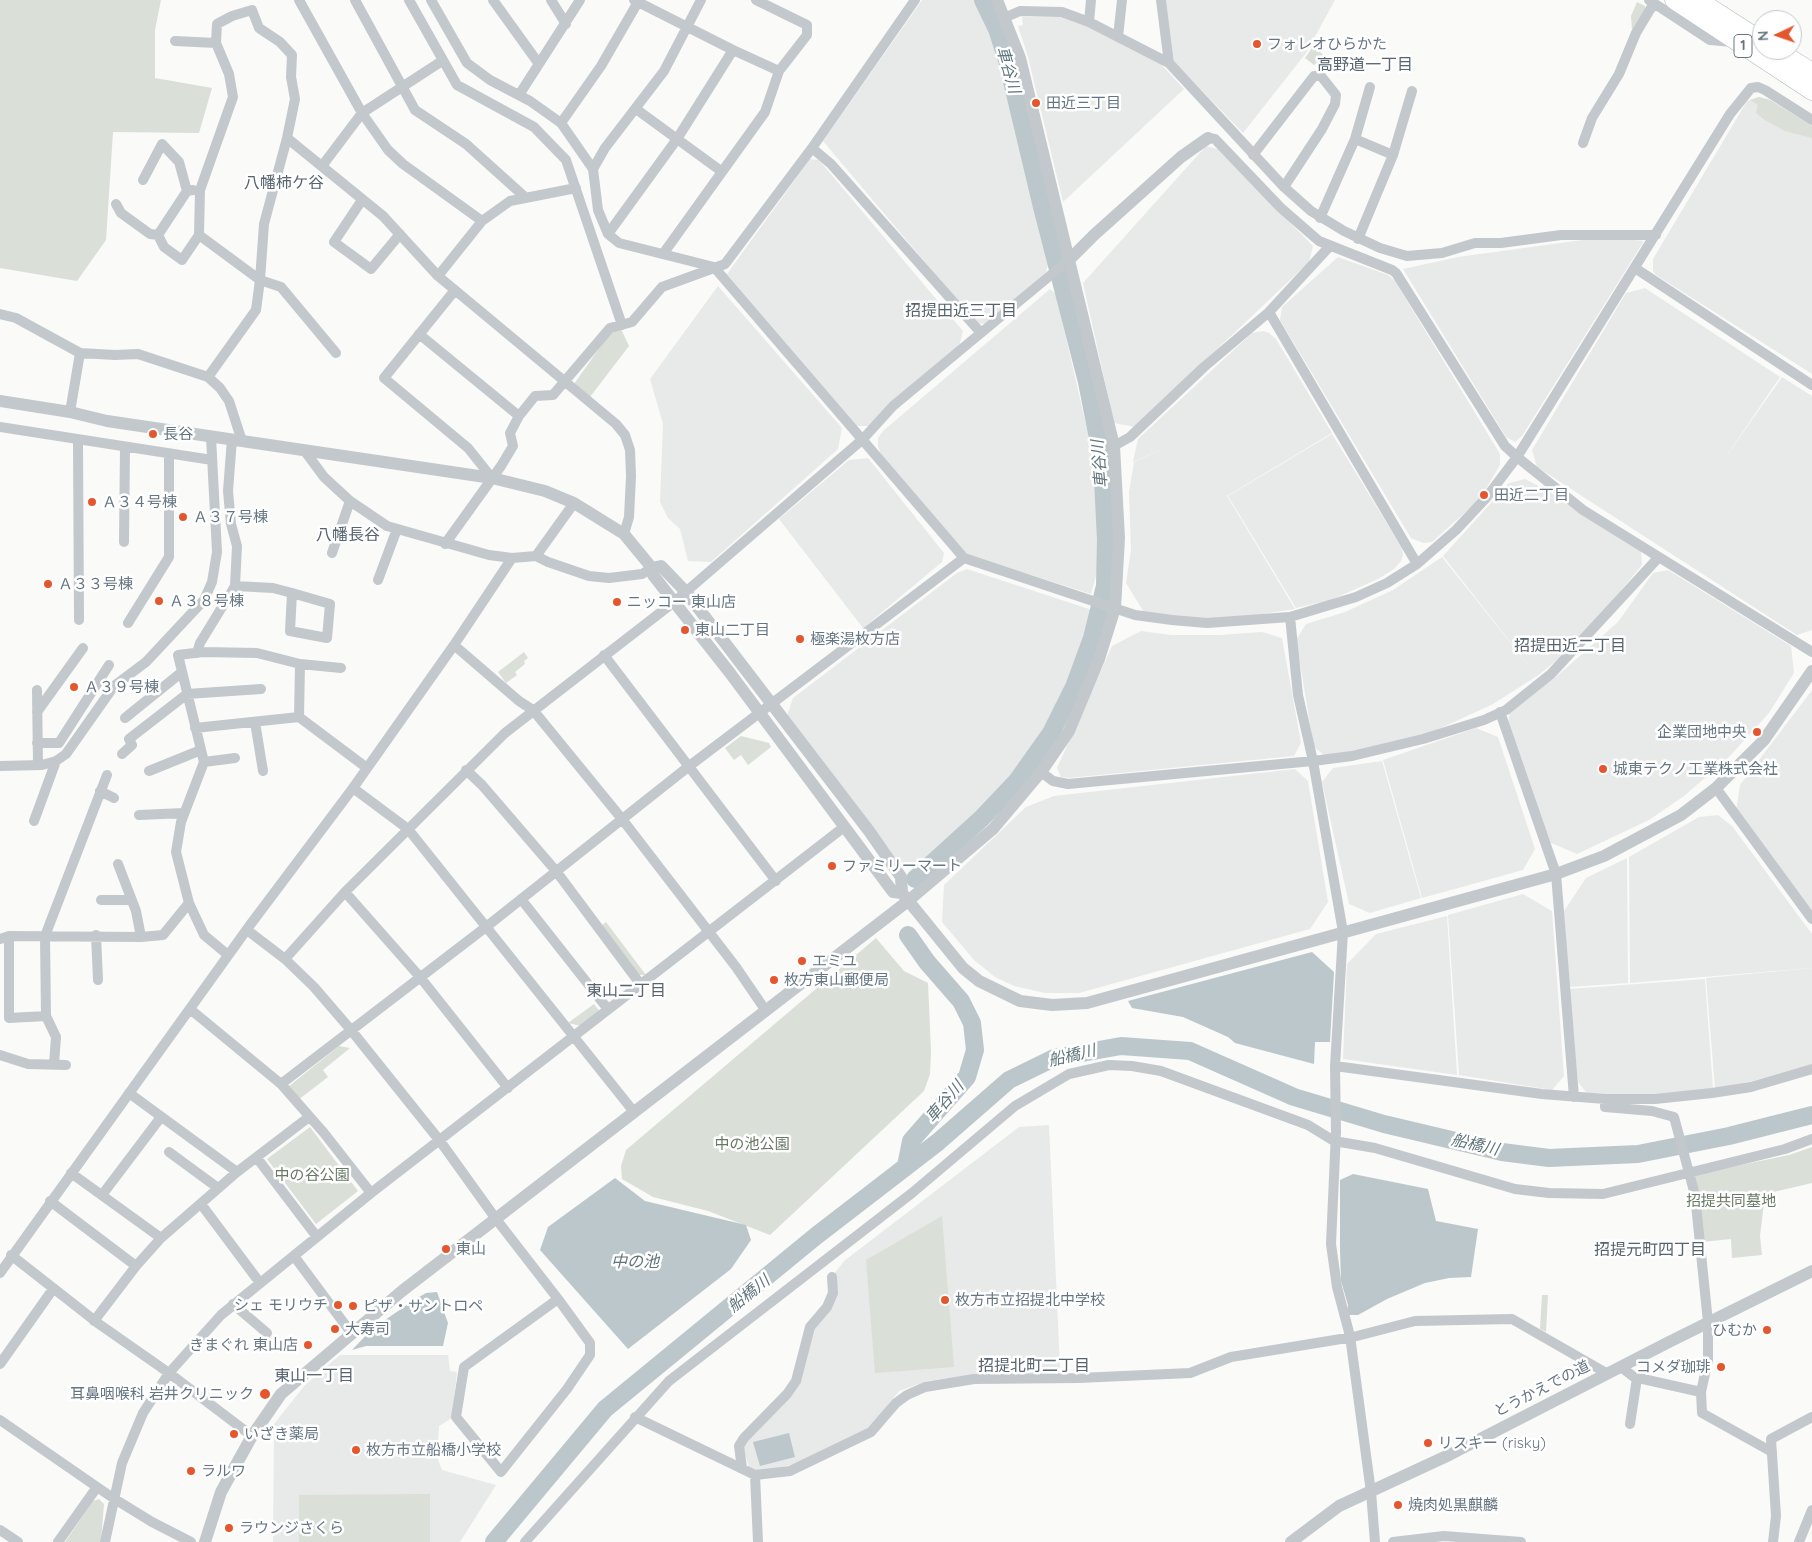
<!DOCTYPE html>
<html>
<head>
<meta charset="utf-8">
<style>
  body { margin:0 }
  #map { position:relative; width:1812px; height:1542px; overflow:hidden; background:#fafaf8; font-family:Quicksand,sans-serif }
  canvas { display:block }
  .north { position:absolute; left:1752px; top:10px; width:50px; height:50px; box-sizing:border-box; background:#fff; border:1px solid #c1c8cd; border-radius:50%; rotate:267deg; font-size:14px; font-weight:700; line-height:20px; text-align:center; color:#657683 }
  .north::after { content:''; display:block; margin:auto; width:18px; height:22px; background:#e4572e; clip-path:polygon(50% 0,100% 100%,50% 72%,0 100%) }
</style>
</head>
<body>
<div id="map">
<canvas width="1812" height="1542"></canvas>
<div class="north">N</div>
</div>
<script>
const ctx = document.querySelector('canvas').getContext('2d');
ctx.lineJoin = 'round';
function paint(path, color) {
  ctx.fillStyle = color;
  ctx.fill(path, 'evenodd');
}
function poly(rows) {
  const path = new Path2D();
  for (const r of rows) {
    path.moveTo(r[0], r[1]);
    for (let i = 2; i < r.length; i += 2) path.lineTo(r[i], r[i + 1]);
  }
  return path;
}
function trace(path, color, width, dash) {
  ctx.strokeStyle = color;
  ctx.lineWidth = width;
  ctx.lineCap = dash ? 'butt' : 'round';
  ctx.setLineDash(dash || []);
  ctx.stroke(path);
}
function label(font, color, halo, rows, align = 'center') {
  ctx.font = font + ' Quicksand,"Noto Sans JP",sans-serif';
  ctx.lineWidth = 5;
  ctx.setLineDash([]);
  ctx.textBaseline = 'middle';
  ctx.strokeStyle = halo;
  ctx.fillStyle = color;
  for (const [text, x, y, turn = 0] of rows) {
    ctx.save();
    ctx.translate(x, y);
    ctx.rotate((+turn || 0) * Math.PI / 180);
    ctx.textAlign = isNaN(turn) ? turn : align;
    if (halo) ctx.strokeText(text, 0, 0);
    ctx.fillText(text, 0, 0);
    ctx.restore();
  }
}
paint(poly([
  [922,0,977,0,994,34,1049,261,1046,272,988,323,977,324,823,141],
  [1166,0,1335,0,1306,53,1243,133,1174,62],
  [1063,16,1119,40,1159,62,1184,89,1063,202,1028,57,1018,26,1023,25,1022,17],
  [1759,97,1770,100,1812,126,1812,374,1656,275,1653,271,1653,259,1747,101],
  [1206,146,1218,149,1313,246,1309,262,1135,427,1114,423,1083,283],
  [810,159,819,160,963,331,959,347,869,426,857,426,727,274],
  [1604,237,1644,241,1522,436,1515,442,1506,437,1403,269,1458,257],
  [1338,257,1388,275,1395,281,1500,454,1500,465,1480,499,1432,542,1423,543,1411,538,1280,320,1282,307],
  [718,286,842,428,838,449,711,562,688,561,680,529,668,518,660,502,663,424,650,379],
  [1645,288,1780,377,1721,464,1782,377,1812,396,1812,630,1797,635,1537,467,1532,450,1626,293],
  [1050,289,1056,294,1089,438,1097,505,1099,565,1091,594,965,554,881,455,878,446,878,438,883,431],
  [1263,331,1269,333,1276,339,1332,433,1227,496,1212,471,1295,609,1231,619,1205,619,1145,614,1126,583,1131,550,1129,492,1134,462,1172,444,1133,462,1138,439,1252,333],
  [1332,434,1402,548,1403,555,1401,561,1394,569,1378,579,1331,600,1296,608,1228,496],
  [868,458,944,553,942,562,863,628,779,519,849,460],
  [1525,479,1550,492,1641,551,1642,565,1575,646,1537,676,1443,556,1509,483],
  [1442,557,1537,676,1493,704,1426,735,1349,754,1324,755,1314,747,1296,640,1306,624,1345,612,1393,590],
  [967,569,1089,609,1094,616,1070,677,1045,726,1012,774,972,819,917,866,898,865,787,716,793,698,957,573],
  [1668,570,1791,646,1794,673,1769,713,1728,758,1684,796,1671,780,1684,796,1649,820,1577,854,1549,842,1508,726,1510,710,1556,677,1618,622,1653,573],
  [1141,631,1171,635,1220,635,1262,632,1282,638,1301,743,1294,756,1069,778,1061,777,1057,768,1112,646],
  [1812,690,1812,911,1736,811,1740,785],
  [1476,728,1498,737,1535,849,1523,870,1422,898,1383,760],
  [1382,761,1421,898,1370,913,1349,904,1322,782,1333,768],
  [1295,769,1308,781,1328,902,1310,929,1079,993,1045,993,1014,986,995,977,974,960,942,922,944,885,1026,807,1054,796],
  [1718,815,1732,826,1812,934,1812,968,1630,983,1629,857,1699,817],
  [1627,858,1628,983,1569,987,1564,911,1586,878],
  [1523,894,1552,911,1564,1076,1552,1090,1459,1075,1448,915],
  [1447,916,1457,1075,1343,1059,1347,964,1376,934],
  [1812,968,1812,1064,1753,1081,1715,1089,1706,978],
  [1705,979,1713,1089,1654,1096,1589,1096,1578,1082,1569,989],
  [1049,1125,1060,1368,1055,1374,986,1373,927,1381,899,1391,868,1430,795,1464,759,1472,749,1467,742,1446,783,1405,812,1329,835,1293,835,1273,844,1261,1019,1127],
  [340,1355,448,1355,450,1371,457,1372,452,1418,439,1426,437,1457,442,1470,496,1485,460,1542,273,1542,274,1424,305,1385]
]), '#e8e9e9');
paint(poly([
  [0,0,161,0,155,30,155,78,212,88,199,133,113,132,106,240,77,281,0,268],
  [1637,2,1645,6,1646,12,1632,30,1631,16],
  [1314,45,1324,56,1314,65,1305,58],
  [1759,97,1770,100,1812,126,1812,138,1785,131,1765,120,1756,113,1758,105,1750,100],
  [621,329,629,346,590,397,574,384,610,333],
  [524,652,528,658,524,661,525,664,515,672,517,675,506,683,498,672],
  [741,736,769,743,771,747,748,765,741,755,734,760,725,748],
  [606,922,646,975,639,975,600,927],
  [876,938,904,971,928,983,931,1051,930,1074,924,1091,770,1235,708,1211,653,1197,622,1179,621,1166,626,1150],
  [594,1004,600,1012,581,1026,568,1023],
  [339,1046,350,1048,323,1070,328,1077,298,1100,288,1087],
  [310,1127,358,1191,316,1224,267,1159],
  [1812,1147,1812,1183,1765,1194,1760,1236,1762,1255,1732,1258,1731,1239,1702,1242,1692,1175,1789,1155],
  [942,1216,954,1367,875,1373,866,1260],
  [1542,1295,1548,1295,1546,1332,1540,1329],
  [430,1494,430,1542,299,1542,299,1495],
  [99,1499,104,1504,101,1542,65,1542,93,1501]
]), '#dadfd7');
paint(poly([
  [1312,952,1334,972,1330,1042,1315,1042,1314,1064,1235,1043,1228,1037,1183,1017,1132,1008,1128,1001],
  [1353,1174,1428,1189,1436,1221,1478,1229,1471,1277,1449,1278,1425,1283,1387,1299,1358,1315,1347,1315,1348,1305,1341,1281,1340,1250,1340,1180],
  [615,1178,645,1201,746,1225,751,1240,731,1269,628,1349,540,1250,548,1227],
  [437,1292,448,1323,443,1346,366,1346,352,1350,372,1329,414,1300,426,1293],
  [789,1433,795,1457,760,1466,753,1442]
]), '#bbc7cb');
trace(poly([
  [915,879,982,818,1017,781,1051,733,1074,687,1092,638,1105,586,1106,540,1102,459,1087,382,1042,207,1007,60,997,29,983,0],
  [906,1166,911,1141,967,1077,975,1050,972,1023,961,1001,927,962,908,935],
  [494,1542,605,1409,816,1236,938,1142,1009,1080,1054,1058,1121,1046,1190,1051,1294,1097,1384,1124,1502,1152,1549,1158,1638,1154,1729,1136,1812,1115]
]), '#bbc7cb', 18);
const trunk = poly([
  [1674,0,1812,91],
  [1698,0,1762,41],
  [1777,50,1812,72]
]);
trace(trunk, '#b4b9bd', 19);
trace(poly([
  [299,0,362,113,388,150,403,164,482,221],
  [355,0,415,110,466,144,526,198],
  [409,0,457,85,534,127,566,160,622,325],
  [431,0,467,63,490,80,530,101,561,123,593,169,598,210,608,234,619,243,714,267,964,558,1135,615,1172,620,1207,623,1290,617,1356,597,1387,583,1417,564,1456,530,1486,498,1517,457,1730,114,1751,88,1758,87,1765,90,1812,120],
  [493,0,539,64],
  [551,0,566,24],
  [634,0,733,50],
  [1161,0,1169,63],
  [1649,0,1710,40,1733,42],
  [1004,18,1020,11,1062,12,1089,22,1169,63,1284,187,1311,211,1344,231,1380,248,1407,256,1442,253,1475,243,1501,243,1561,235,1656,235],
  [1089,22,1091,0],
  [1118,37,1122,0],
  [175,41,216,43],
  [519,95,580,0],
  [636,109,721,171],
  [561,123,601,66,638,2],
  [287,138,383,216,438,276,482,221,510,201,576,188],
  [1208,138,1215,139,1281,208,1319,241,1392,270,1396,273,1505,446,1517,457,1583,510,1812,652],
  [1355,139,1393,155,1412,91],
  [1583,143,1592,118,1619,74,1636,33,1654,3],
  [812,148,831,164,981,333],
  [1253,155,1314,76,1321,76,1336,95,1335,104,1322,129,1284,187],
  [322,166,362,113,442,61],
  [593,169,605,148,664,71,701,0],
  [143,180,162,144,179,162,187,191],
  [362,200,334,242,371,269,400,234],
  [116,204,121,213,150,234,158,235,164,247,182,260,199,235],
  [1320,218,1355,139,1370,87],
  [608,234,677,139,733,50,779,71,807,35,807,25,756,0],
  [158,235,187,191,193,190],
  [1358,239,1393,155],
  [663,254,765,112,779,71],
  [1635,268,1812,385],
  [438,276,616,424,625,435,630,450,631,476,629,517,624,534],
  [455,290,384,378,468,448,492,478],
  [1269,312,1417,564],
  [0,314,16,318,80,353,115,355,138,354,208,377,220,388,229,401,242,441],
  [419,334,519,416],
  [208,377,256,310,260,280,264,224,287,138,295,99,291,77,292,55,280,42,259,28,252,10,232,16,217,24,216,43,229,74,233,97,200,190,199,235,260,280,281,287,336,353],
  [70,412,80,353],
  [0,427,212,460],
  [232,439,228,491,231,524,237,546,235,586],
  [78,441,79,620],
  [1114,446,1130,437,1204,367,1269,312,1329,247],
  [304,450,324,477,350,501,387,526,489,555,512,558,536,556,574,503],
  [124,542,125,448],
  [445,544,501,466,513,446,510,433,519,416,535,396,553,395,610,328,632,322,662,287,725,264,812,148,915,0],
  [332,553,350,501],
  [536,556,548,562,589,576,609,578,642,574,652,568],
  [378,580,397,529],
  [1290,617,1298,695,1313,761,1343,932,1335,1066,1336,1132,1331,1244,1337,1287,1350,1336,1371,1492,1375,1542],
  [128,623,169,557,169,454],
  [454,645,519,701,533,710,622,819,736,967,766,1011],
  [197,653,200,643,235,586,273,588,292,593,330,604,327,638,290,631,292,593],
  [604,655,776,881],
  [300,664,299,717,367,768],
  [37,690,38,765],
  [37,712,83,648],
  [1500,712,1556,874,1574,1097],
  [125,718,182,672],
  [255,722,263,771],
  [195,728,299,717],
  [37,743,59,743,109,665],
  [122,754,132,745,129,739,187,694,261,689],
  [235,758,204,762,178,655,203,652,257,653,300,664,341,668],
  [0,766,42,765,56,761,66,754,114,686,146,662,204,600,212,582,217,552,211,437],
  [466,770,482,785,556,871,641,985],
  [149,771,201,750],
  [1041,772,1053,781,1068,784,1313,761,1352,756,1423,739,1484,720,1506,710,1551,674,1658,558],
  [353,788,408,829,634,1112],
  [1716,788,1812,919],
  [100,791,114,798],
  [139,815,184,813],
  [34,821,56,761],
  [118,864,136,911,141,937],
  [345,892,420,977,508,1088],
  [521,899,607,1008],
  [101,900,131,900],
  [189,903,176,852,181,822,204,762],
  [247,930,285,959,314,987,351,1030,440,1141,496,1219,558,1299,590,1343,590,1355,567,1389,501,1472,456,1417,464,1367,558,1299],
  [96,935,98,980],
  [9,936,9,1018,46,1016],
  [0,939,9,936,141,937,163,935,189,903,204,935,228,955],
  [285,959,345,892,505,733,674,602,863,439,893,406,1070,259],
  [190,1009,281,1084],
  [0,1055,28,1064,66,1065],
  [54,1064,56,1037,46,1016,45,936,107,775],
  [1335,1066,1542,1094,1605,1099,1655,1099,1712,1093,1751,1087,1812,1069],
  [129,1093,237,1172],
  [1605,1099,1605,1107,1652,1111,1674,1117,1695,1195,1708,1322,1708,1360,1701,1392,1702,1413,1772,1452],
  [169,1152,218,1188],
  [257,1158,317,1237],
  [71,1173,161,1238],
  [371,1193,324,1133,281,1084,486,927,688,767,964,558],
  [102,1195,161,1117],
  [50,1201,136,1266],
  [201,1204,260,1283],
  [11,1255,99,1324,169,1373,252,1436],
  [294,1256,352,1334],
  [0,1273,250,925,353,788,454,645,512,558],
  [233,1304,267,1333],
  [94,1321,136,1266,161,1238,237,1172,309,1117],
  [0,1364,53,1289],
  [1621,1367,1634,1377,1701,1392],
  [635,1417,755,1475,790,1471,871,1432,896,1403,907,1395,925,1387,974,1379,1079,1378,1190,1373,1231,1357,1353,1337,1415,1321,1512,1319,1608,1374],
  [0,1420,113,1498,152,1522,191,1542],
  [1630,1424,1637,1378],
  [742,1468,739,1446,744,1438,787,1394,796,1381,810,1327,827,1307,833,1293,832,1277],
  [755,1475,758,1542],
  [0,1530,18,1542],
  [58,1542,97,1487],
  [105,1542,122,1463,143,1413,169,1373,221,1315,371,1193,844,827],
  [525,1542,669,1381,912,1193,1015,1106,1069,1074,1109,1065,1132,1066,1161,1071,1308,1125,1334,1141,1375,1148,1515,1189,1549,1193,1603,1194,1785,1149,1812,1139],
  [1393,1542,1444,1536,1521,1542],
  [1773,1542,1776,1516,1771,1439,1812,1417],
  [1799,1542,1812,1510]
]), '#c3c8cc', 10);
trace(poly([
  [1070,259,1094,235,1181,157,1208,138],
  [0,401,70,412,107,421,492,478,545,491,574,503,624,534,652,568,653,575,730,673,893,892,902,893],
  [652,568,661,566,686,592,869,831,901,877,902,893,963,968,979,981,1020,1001,1052,1005,1087,1003,1556,874,1604,856,1681,815,1716,788,1764,740,1812,671],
  [205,1542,221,1492,252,1436,281,1394,402,1291,908,901,993,829,1041,772,1069,731,1099,659,1115,608,1119,538,1114,446,1020,58,997,0],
  [1291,1542,1339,1506,1449,1455,1669,1342,1812,1271]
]), '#c3c8cc', 12);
trace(trunk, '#fff', 18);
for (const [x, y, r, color] of [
  [1257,44,5,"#e4572e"],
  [1036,103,5,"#e4572e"],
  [153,434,5,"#e4572e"],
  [1484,495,5,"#e4572e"],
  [92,502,5,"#e4572e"],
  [183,517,5,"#e4572e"],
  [48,584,5,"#e4572e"],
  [159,601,5,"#e4572e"],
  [617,602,5,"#e4572e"],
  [685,630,5,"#e4572e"],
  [800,639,5,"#e4572e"],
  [74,687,5,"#e4572e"],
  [1757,732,5,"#e4572e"],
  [1603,769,5,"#e4572e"],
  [832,866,5,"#e4572e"],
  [802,961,5,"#e4572e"],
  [774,980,5,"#e4572e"],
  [446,1249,5,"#e4572e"],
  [945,1300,5,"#e4572e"],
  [338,1305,5,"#e4572e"],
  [353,1306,5,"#e4572e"],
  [335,1329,5,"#e4572e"],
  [1767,1330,5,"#e4572e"],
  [308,1345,5,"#e4572e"],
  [1721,1367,5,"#e4572e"],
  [265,1394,6,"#e4572e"],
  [234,1434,5,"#e4572e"],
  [1428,1443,5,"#e4572e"],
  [356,1450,5,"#e4572e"],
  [191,1471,5,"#e4572e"],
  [1398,1505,5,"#e4572e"],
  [229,1528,5,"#e4572e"]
]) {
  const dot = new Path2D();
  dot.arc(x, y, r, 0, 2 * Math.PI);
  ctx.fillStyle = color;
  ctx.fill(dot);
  trace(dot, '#fff', 2);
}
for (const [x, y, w] of [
  [1743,46,18]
]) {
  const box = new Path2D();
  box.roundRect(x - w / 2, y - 11.5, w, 23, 4);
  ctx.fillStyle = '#fff';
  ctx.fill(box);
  trace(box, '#657683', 1);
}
label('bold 14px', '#657683', null, [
  ["1",1743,46]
]);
label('15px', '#657683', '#fff', [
  ["フォレオひらかた",1267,44],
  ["田近三丁目",1046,103],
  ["長谷",163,434],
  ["田近二丁目",1494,495],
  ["Ａ３４号棟",102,502],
  ["Ａ３７号棟",193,517],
  ["Ａ３３号棟",58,584],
  ["Ａ３８号棟",169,601],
  ["ニッコー 東山店",627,602],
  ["東山二丁目",695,630],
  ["極楽湯枚方店",810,639],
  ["Ａ３９号棟",84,687],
  ["企業団地中央",1747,732,"right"],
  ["城東テクノ工業株式会社",1613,769],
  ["ファミリーマート",842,866],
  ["エミユ",812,961],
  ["枚方東山郵便局",784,980],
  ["東山",456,1249],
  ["枚方市立招提北中学校",955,1300],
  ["シェ モリウチ",328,1305,"right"],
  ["ピザ・サントロペ",363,1306],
  ["大寿司",345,1329],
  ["ひむか",1757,1330,"right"],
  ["きまぐれ 東山店",298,1345,"right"],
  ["コメダ珈琲",1711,1367,"right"],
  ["耳鼻咽喉科 岩井クリニック",254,1394,"right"],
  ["いざき薬局",244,1434],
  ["リスキー (risky)",1438,1443],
  ["枚方市立船橋小学校",366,1450],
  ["ラルワ",201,1471],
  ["焼肉処黒麒麟",1408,1505],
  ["ラウンジさくら",239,1528]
], 'left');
label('15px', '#687a64', '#fff', [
  ["中の池公園",752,1144],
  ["中の谷公園",312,1175],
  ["招提共同墓地",1731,1201]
]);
label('15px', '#657683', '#fff', [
  ["とうかえでの道",1542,1389,-27]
]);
label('16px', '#57646e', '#fff', [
  ["高野道一丁目",1365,65],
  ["八幡柿ケ谷",284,183],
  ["招提田近三丁目",961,311],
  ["八幡長谷",348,535],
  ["招提田近二丁目",1570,646],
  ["東山二丁目",626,991],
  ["招提元町四丁目",1650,1250],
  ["招提北町二丁目",1034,1366],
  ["東山一丁目",314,1376]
]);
label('italic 16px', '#60757c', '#fff', [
  ["車谷川",1008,70,74],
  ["車谷川",1100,464,-95],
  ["船橋川",1072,1056,-13],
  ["車谷川",945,1102,-49],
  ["船橋川",1475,1145,13],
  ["中の池",635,1262],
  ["船橋川",749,1294,-39]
]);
</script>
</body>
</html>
